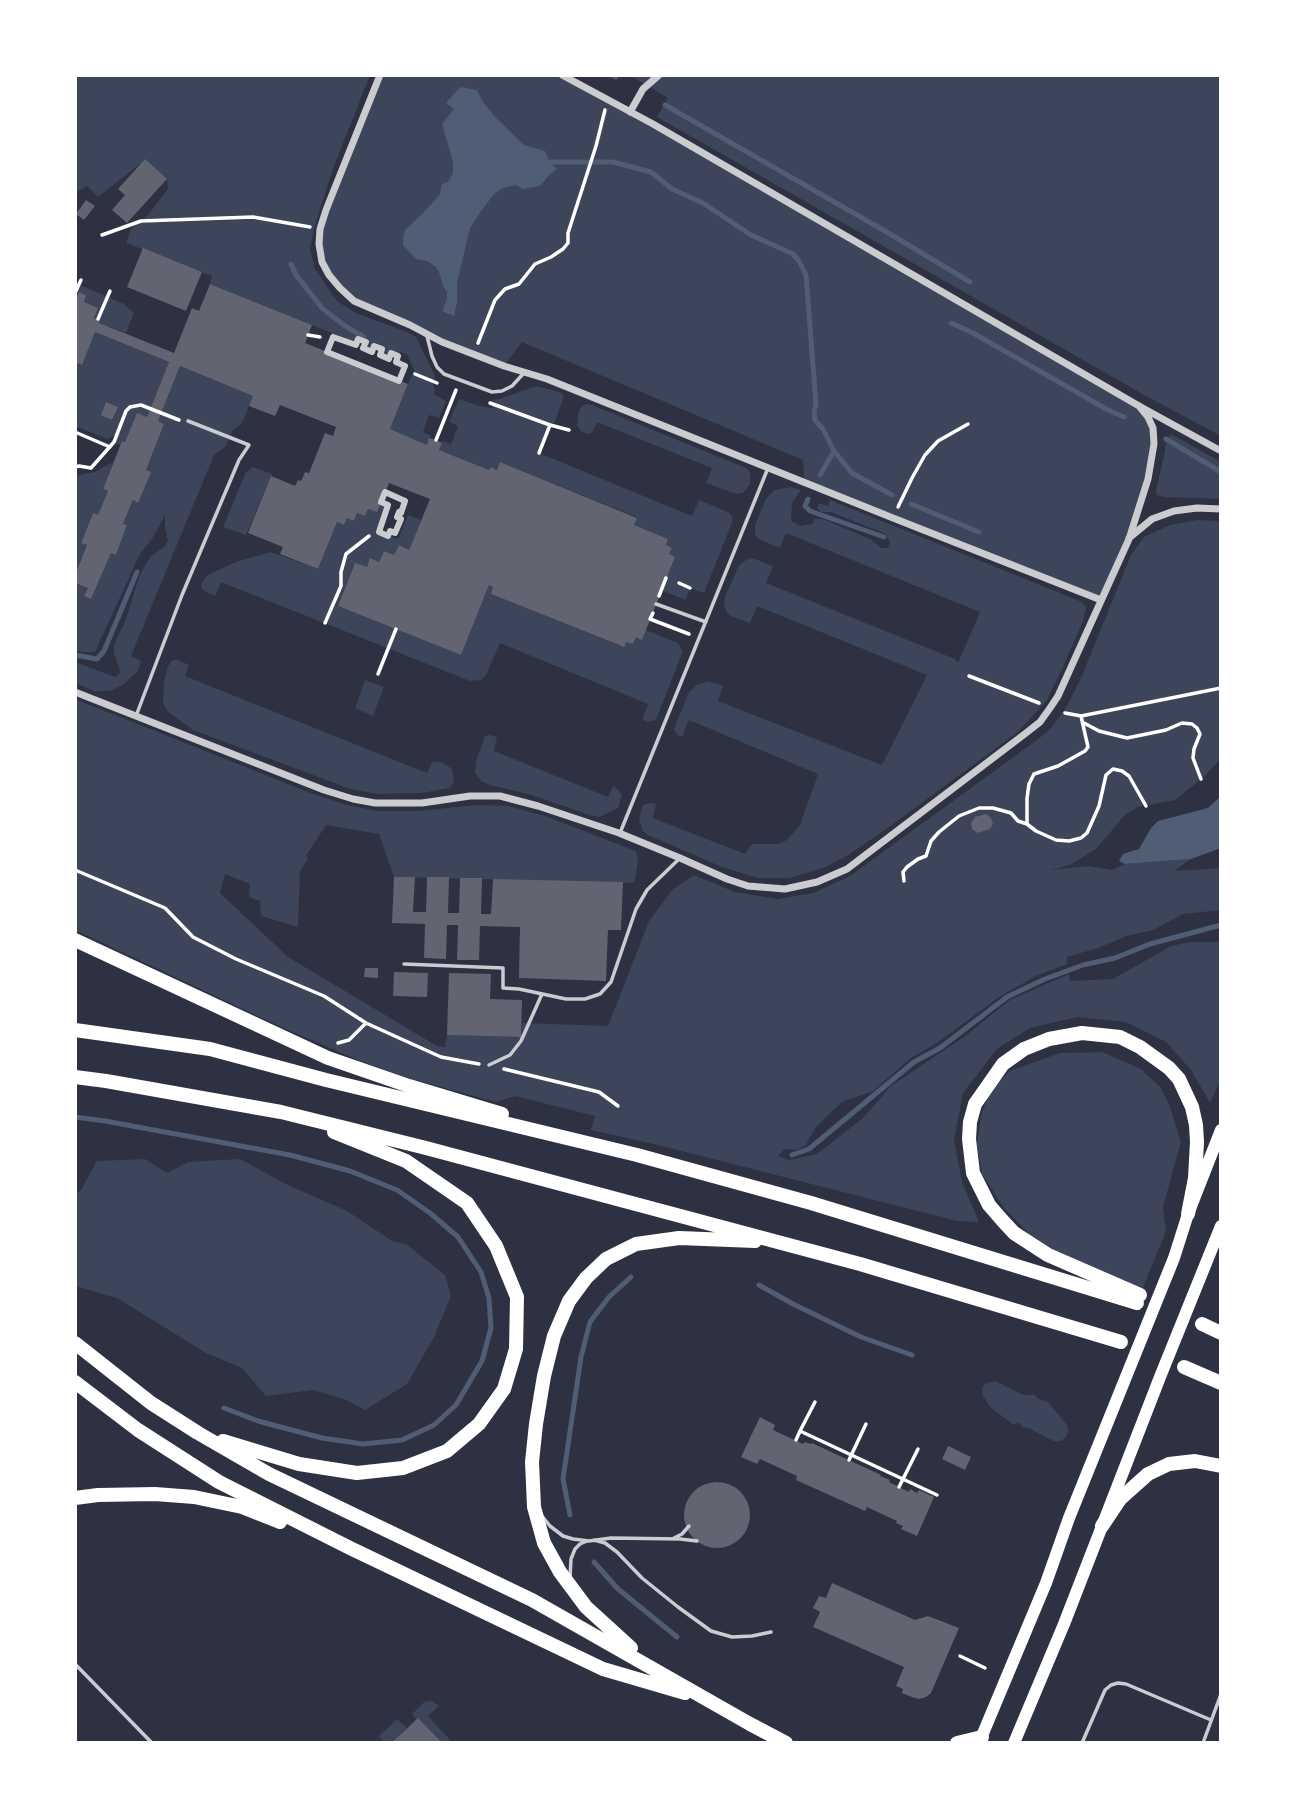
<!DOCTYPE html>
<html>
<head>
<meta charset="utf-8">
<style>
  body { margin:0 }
  #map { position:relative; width:1296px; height:1818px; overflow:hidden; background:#2d3142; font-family:Montserrat,sans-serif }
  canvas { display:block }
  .frame { position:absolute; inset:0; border:77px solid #fff; pointer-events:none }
</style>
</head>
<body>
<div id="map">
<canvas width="1296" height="1818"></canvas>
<div class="frame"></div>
</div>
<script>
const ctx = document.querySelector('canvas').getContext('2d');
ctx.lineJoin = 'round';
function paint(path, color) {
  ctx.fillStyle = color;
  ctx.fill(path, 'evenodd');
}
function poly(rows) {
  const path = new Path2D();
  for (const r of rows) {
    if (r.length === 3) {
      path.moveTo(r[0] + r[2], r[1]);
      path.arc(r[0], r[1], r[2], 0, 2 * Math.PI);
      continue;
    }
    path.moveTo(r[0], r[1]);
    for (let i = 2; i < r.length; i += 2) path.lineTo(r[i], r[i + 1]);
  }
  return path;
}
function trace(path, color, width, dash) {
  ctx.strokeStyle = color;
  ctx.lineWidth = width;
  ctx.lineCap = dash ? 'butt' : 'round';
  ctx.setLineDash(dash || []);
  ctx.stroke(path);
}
paint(poly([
  [75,75,370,75,334,166,314,228,310,249,315,269,337,301,356,313,407,332,416,337,435,376,432,382,435,390,434,394,446,401,439,418,429,415,423,432,431,436,427,445,390,429,414,370,407,354,400,352,398,356,392,353,389,359,380,355,382,350,375,347,372,352,363,348,366,342,359,339,356,345,333,337,332,333,210,284,212,276,126,243,131,229,148,215,168,189,167,179,145,160,98,197,87,186,75,193],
  [380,75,562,75,1139,406,1148,417,1154,444,1129,539,1101,600,804,482,803,460,522,342,504,366,354,301,329,275,319,244,320,229],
  [628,75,1221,75,1221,436,1146,396,657,117,668,98,647,85],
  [75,283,124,304,134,313,126,333,99,323,100,320,94,318,98,308,84,302,86,295,79,292,75,300],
  [95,332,169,362,147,417,125,442,122,441,120,445,114,442,116,435,107,439,75,426,75,370,78,363,82,364],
  [180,366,253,396,242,423,233,430,226,446,214,455,131,656,141,661,138,671,124,684,110,691,94,691,75,683,75,662,115,677,120,673,119,667,114,653,114,645,126,619,140,574,151,556,165,546,168,540,165,529,165,515,152,539,140,554,95,652,82,652,75,650,75,583,88,588,84,596,91,599,111,553,116,555,127,526,123,524,133,501,138,502,150,472,146,470,164,424,158,421],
  [536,386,560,392,563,395,563,400,553,426,550,425,539,453,692,516,699,500,728,512,732,516,733,520,704,593,690,588,686,600,662,591,675,557,669,554,672,548,666,545,668,539,634,525,637,517,500,462,497,470,491,467,489,470,439,450,442,441,451,444,458,426,449,422,459,399,479,406,492,408,495,402,492,400,500,399],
  [586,404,592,405,746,468,750,472,750,484,743,493,736,494,706,483,712,468,597,422,592,433,588,434,581,431,577,425,578,415,581,407],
  [1171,434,1221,462,1221,499,1163,497,1157,495,1156,491,1165,451,1166,439],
  [113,462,103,489,108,491,98,515,93,513,81,542,87,545,75,574,75,476,95,472],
  [253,467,272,474,246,535,223,527,246,472],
  [791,487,801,490,792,503,791,521,801,526,813,524,814,519,823,519,872,540,881,548,888,548,890,543,886,534,831,512,821,512,817,508,819,503,828,506,830,500,1082,602,1086,608,1083,621,1062,669,1047,700,1018,732,889,827,847,856,823,868,790,878,757,878,722,867,648,835,643,831,639,819,643,805,651,803,656,804,653,818,745,854,752,844,778,844,787,840,800,825,818,774,689,720,682,737,677,735,674,729,689,692,697,685,709,681,723,686,718,701,882,765,927,675,757,606,750,623,733,617,727,613,724,605,725,597,739,565,749,558,755,559,773,566,766,583,955,659,958,663,980,612,786,533,780,548,758,539,755,534,755,525,766,499,774,490],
  [381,502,388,505,380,533,398,539,408,515,421,520,409,550,399,545,394,555,384,551,379,562,370,559,367,567,355,563,338,606,461,655,489,585,493,587,491,594,623,647,626,642,633,644,636,637,642,639,646,630,678,643,683,651,656,720,648,722,642,719,648,704,500,643,486,675,481,680,470,681,221,582,215,596,203,590,201,585,206,576,238,561,271,552,318,569,337,522,344,525,347,518,354,521,357,513,365,516,368,509],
  [1197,520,1221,521,1221,758,1207,774,1175,800,1138,807,1125,815,1096,849,1070,865,1051,870,1088,866,1112,870,1125,864,1191,859,1174,871,1221,868,1221,910,1183,914,1153,930,1127,936,1098,948,1067,957,1067,964,1036,976,999,997,937,1043,911,1058,873,1091,842,1102,815,1128,806,1145,797,1150,785,1149,778,1156,789,1160,817,1154,863,1118,891,1086,964,1037,1010,1000,1069,974,1070,981,1113,979,1171,946,1190,942,1221,942,1221,1079,1210,1103,1191,1070,1166,1042,1126,1022,1077,1017,1030,1028,997,1049,963,1093,954,1140,962,1182,979,1222,957,1221,654,1144,591,1130,595,1116,515,1096,496,1102,405,1077,365,1063,279,1026,75,930,75,699,308,792,347,805,378,811,418,811,476,805,508,806,545,816,636,851,638,859,635,881,631,883,394,877,379,834,326,825,306,856,308,858,300,872,298,927,261,916,260,901,249,897,250,884,225,874,220,893,288,957,437,1046,445,1047,447,1035,521,1037,522,1023,608,1026,649,921,673,889,694,875,735,892,777,899,813,893,850,876,1037,740,1051,728,1067,706,1081,678,1131,555,1144,537,1170,525],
  [173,660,178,660,189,665,185,676,427,773,433,761,443,763,452,769,454,781,450,788,422,793,377,794,350,789,193,730,167,711,163,702,164,682,168,666],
  [365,680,384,687,373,716,355,708],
  [490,735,497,737,494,751,608,797,613,786,618,789,622,795,618,808,599,817,592,816,532,795,490,785,481,781,475,773,476,761,485,736],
  [1102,1052,1141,1069,1161,1088,1170,1107,1181,1142,1163,1207,1166,1231,1142,1290,1061,1255,1029,1234,1003,1207,982,1174,977,1144,981,1116,989,1092,1010,1071,1060,1053],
  [145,1159,167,1173,188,1162,240,1159,286,1184,347,1211,392,1241,406,1244,445,1275,451,1296,434,1337,407,1384,365,1410,344,1399,313,1390,266,1396,242,1368,206,1353,117,1298,75,1286,75,1194,81,1190,97,1161],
  [995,1381,1017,1392,1024,1395,1034,1395,1039,1399,1048,1402,1067,1425,1068,1431,1066,1437,1061,1441,1054,1441,1045,1437,1029,1428,1023,1428,1019,1423,1013,1424,991,1408,983,1396,982,1389,984,1384],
  [432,1701,439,1706,428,1716,453,1743,384,1743,379,1736,397,1719,407,1728,416,1719,412,1714,424,1702]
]), '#3c4559');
paint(poly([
  [460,87,477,90,483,102,495,117,524,145,545,151,550,162,557,169,550,174,540,186,523,189,516,185,503,188,495,193,481,211,470,228,465,249,457,283,457,302,454,316,442,311,447,299,447,292,443,286,439,272,436,267,427,261,416,259,403,245,403,238,405,230,425,211,440,194,442,184,448,182,453,173,453,162,442,124,454,109,446,103],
  [1221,796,1221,848,1191,859,1125,864,1119,861,1123,854,1139,849,1151,828,1158,821,1208,808]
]), '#4f5d75');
trace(poly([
  [612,75,616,77],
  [665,105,885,231,970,282],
  [550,162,613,162,651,172,672,189,703,203,751,235,793,254,799,261,806,275,816,404,814,412,815,420,823,429,834,451,852,473,892,495],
  [291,264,296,275,322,308,345,326,364,337],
  [951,323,973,333,1108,410,1124,417],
  [1166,439,1221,472],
  [820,475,834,451],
  [808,499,805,506,810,511,884,537],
  [911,504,979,532],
  [75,655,97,659,104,651,137,572],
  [75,1117,105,1121,290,1155,350,1171,397,1190,430,1213,458,1237,481,1272,489,1298,491,1328,482,1361,456,1405,434,1425,402,1440,363,1444,322,1438,258,1421,224,1408],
  [792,1155,809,1149,914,1062,940,1048,1007,997,1045,979,1083,965,1115,958,1150,944,1221,925],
  [759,1285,793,1304,861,1337,912,1355],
  [570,1515,563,1479,581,1357,590,1322,609,1297,631,1277],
  [594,1562,618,1589,677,1637]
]), '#4f5d75', 5);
paint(poly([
  [145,159,167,179,127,223,112,210,125,195,118,189],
  [86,200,95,206,84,220,76,214],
  [143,248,202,272,186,311,127,287],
  [210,284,312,325,305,343,408,384,390,429,427,445,429,438,436,440,442,443,439,450,489,470,491,467,497,470,500,462,637,518,634,525,668,539,666,545,672,548,669,554,675,557,642,640,636,637,633,644,626,642,624,647,491,594,493,587,489,585,461,655,338,606,355,563,367,567,370,558,379,562,384,551,394,555,399,545,409,550,430,499,389,483,377,512,368,509,365,516,357,513,354,521,347,518,344,525,337,522,318,569,280,554,283,547,248,533,271,476,295,486,298,480,301,481,305,472,309,473,325,433,333,436,336,427,280,405,275,416,249,406,253,396,180,366,158,421,164,424,146,470,151,472,138,503,133,500,123,524,127,525,116,555,111,553,91,599,84,596,88,588,75,583,75,575,87,545,81,543,93,513,98,515,108,491,103,489,122,441,125,442,137,413,147,417,169,362,95,332,82,365,78,363,75,369,75,300,79,292,86,295,84,302,98,308,94,318,100,320,99,323,174,353,192,308,199,311],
  [106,402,118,407,112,420,101,415],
  [986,814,991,818,993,824,990,829,978,833,972,829,971,823,975,817],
  [394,877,415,877,413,912,426,912,427,877,449,877,448,913,459,913,460,878,482,878,481,914,491,914,493,879,623,882,621,930,608,930,606,981,519,978,520,927,480,926,479,960,457,960,458,925,447,925,446,959,424,958,425,924,392,923],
  [365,968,378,968,378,978,364,977],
  [394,972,428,973,427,997,393,996],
  [449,973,491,974,490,999,522,1000,521,1037,447,1035],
  [760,1417,775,1425,773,1430,803,1444,805,1442,811,1444,812,1443,881,1475,880,1476,890,1480,889,1482,909,1492,910,1489,917,1493,919,1490,934,1497,917,1536,901,1529,903,1526,896,1523,897,1521,867,1507,865,1511,796,1480,797,1476,760,1459,757,1464,741,1457],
  [948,1446,971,1457,965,1470,942,1459],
  [717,1515,33],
  [832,1583,915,1620,928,1616,959,1628,931,1693,926,1697,919,1699,912,1697,902,1693,903,1689,896,1686,904,1667,813,1627,820,1612,813,1608,819,1596,826,1598],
  [418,1718,442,1743,391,1743,407,1729]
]), '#626471');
trace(poly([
  [102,235,141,221,253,217,310,227],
  [75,293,81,280],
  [98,319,110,291],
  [308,335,320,337],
  [478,343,495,300,505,289,519,284,535,264,551,257,563,249,568,243,568,233,596,146,605,110],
  [415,374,437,383],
  [490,403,550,425,539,453],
  [550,425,569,430],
  [75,432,110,447],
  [436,440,456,390],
  [75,467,79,466,91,468,114,442,126,411,130,407,141,405,179,420],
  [898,507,912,478,925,455,938,441,968,424],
  [679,583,690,588],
  [659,596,666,578],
  [653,613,650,619,689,634],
  [325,623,341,586,341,572,346,554,369,536],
  [378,674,396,629],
  [969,676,1039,703],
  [1065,713,1081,716,1221,688],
  [1084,723,1099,731,1127,738,1166,730,1182,723,1192,724,1197,728,1200,734,1194,749,1193,758,1201,779],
  [1027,824,1036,831,1056,840,1069,841,1081,838,1087,833,1099,806,1106,775,1113,769,1122,771,1129,776,1146,806],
  [75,870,165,908,193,937,236,959,324,996,366,1023,441,1057,479,1064],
  [904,881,903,872,907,867,918,859,926,856,931,841,939,832,959,816,979,808,993,808,1011,813,1018,821,1027,824,1027,798,1029,784,1034,774,1058,766,1085,751,1088,747,1081,716],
  [338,1043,349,1040,366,1023],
  [504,1069,599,1092,618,1106],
  [800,1431,815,1402],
  [796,1440,800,1431,937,1495],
  [849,1460,866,1424],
  [899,1487,918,1449],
  [960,1656,985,1668]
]), '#fff', 3.5);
trace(poly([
  [427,336,432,356,437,367,444,374,492,392,502,391,512,386,524,373],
  [656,604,706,622],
  [136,716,182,595,239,460,249,445,188,421],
  [620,833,768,468],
  [404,964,503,968,503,988,519,989,566,999,585,999,600,994,611,982,636,909,647,890,679,859],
  [489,1065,510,1055,521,1041,542,994],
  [542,1516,550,1526,563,1536,573,1539,589,1541,611,1538,680,1539,697,1541],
  [674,1538,682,1534,689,1526],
  [594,1540,605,1543,617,1552,642,1578,678,1607,711,1631,732,1637,752,1636,771,1632],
  [570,1578,571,1559,575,1549,580,1544,587,1541],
  [75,1664,152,1743],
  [1082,1743,1105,1690,1111,1685,1118,1683,1126,1684,1211,1720],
  [1203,1743,1221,1694]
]), '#caccd0', 3.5);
trace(poly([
  [333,337,356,345,358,339,366,342,363,348,372,352,374,346,382,349,380,355,389,359,391,353,398,356,396,362,405,366,399,381,327,352,333,337],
  [385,492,405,501,401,513,399,512,397,517,401,519,395,533,390,531,388,536,379,532,388,505,381,502,385,492]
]), '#caccd0', 6);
trace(poly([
  [380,75,326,210,320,229,319,244,322,262,329,275,340,288,354,301,410,325,442,342,504,366,547,379,893,518,1101,600],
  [562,75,653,124,1139,406,1221,451],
  [630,112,643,89,659,75],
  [1129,538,1152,519,1174,511,1197,508,1221,509],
  [75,692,324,790,353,799,375,803,422,803,470,796,500,796,538,806,619,833,680,858,727,879,748,886,785,889,817,882,847,869,1026,733,1040,722,1050,708,1058,696,1129,539,1148,479,1154,444,1153,428,1148,417,1139,406]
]), '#caccd0', 7);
trace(poly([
  [979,1743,1046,1583,1069,1518,1174,1258,1188,1214,1221,1130],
  [1014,1743,1064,1624,1160,1377,1221,1226]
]), '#fff', 12);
trace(poly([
  [75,940,328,1058,409,1086,502,1114],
  [75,1030,210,1049,326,1080,637,1155,811,1203,1137,1303],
  [75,1077,106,1081,281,1112,426,1148,860,1264,1121,1342],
  [1140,1295,1048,1255,1014,1233,1002,1220,989,1205,973,1173,969,1139,970,1122,975,1104,1003,1064,1024,1049,1049,1039,1082,1033,1120,1037,1140,1047,1169,1068,1179,1079,1192,1107,1196,1125,1197,1142,1195,1178,1188,1214],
  [1202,1324,1221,1333],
  [75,1343,151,1403,198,1433,269,1474,532,1600,750,1724,786,1743],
  [1184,1367,1221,1383],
  [75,1382,138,1430,219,1482,350,1548,603,1669,685,1693],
  [223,1441,299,1464,357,1473,403,1468,447,1451,479,1424,504,1389,516,1349,517,1297,496,1246,467,1203,406,1161,334,1132],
  [75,1498,98,1495,155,1494,194,1497,242,1507,280,1522],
  [1102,1526,1120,1499,1148,1474,1169,1464,1195,1461,1221,1466],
  [631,1648,586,1607,560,1572,544,1543,534,1507,532,1462,536,1424,544,1376,554,1336,569,1301,586,1278,606,1259,636,1244,679,1238,755,1241],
  [957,1743,982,1737]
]), '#fff', 14);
</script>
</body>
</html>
